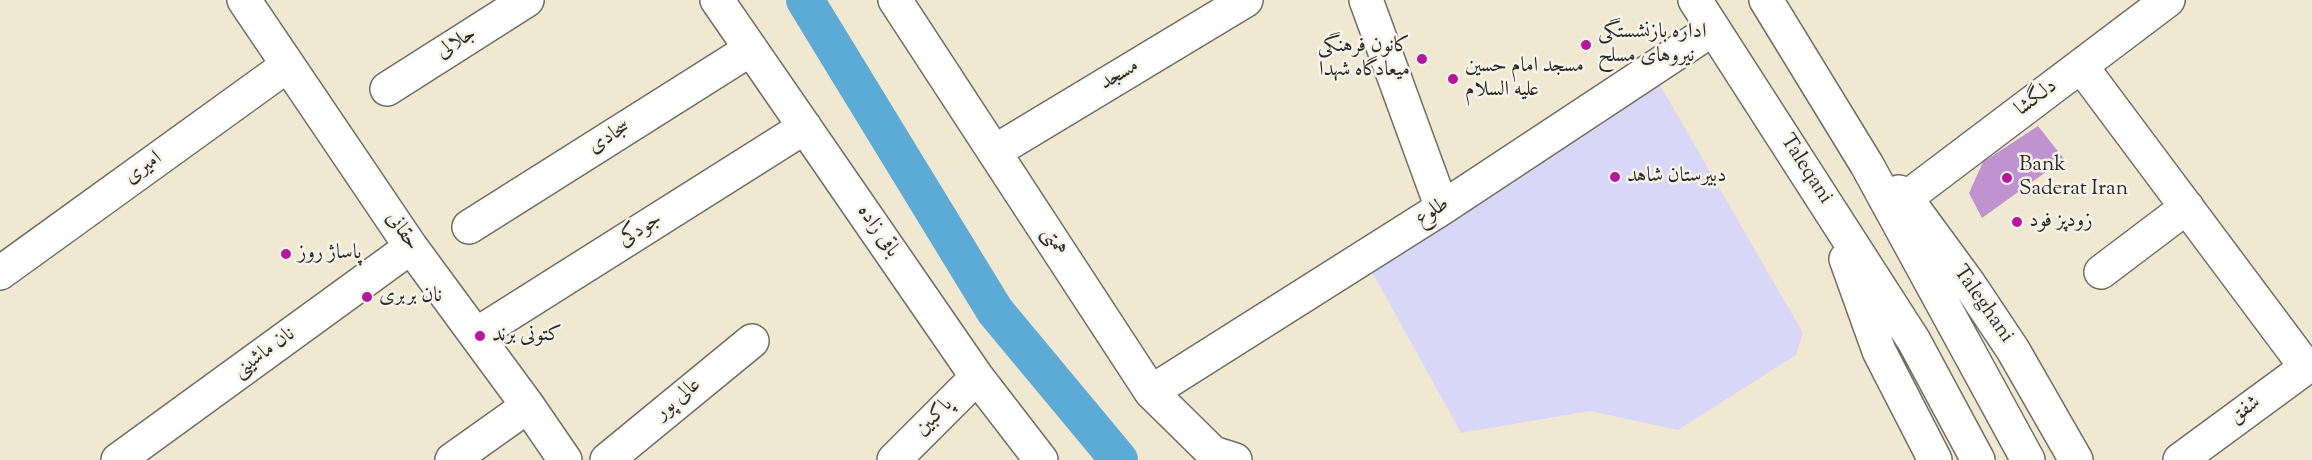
<!DOCTYPE html>
<html>
<head>
<meta charset="utf-8">
<style>
  body { margin:0 }
  canvas { display:block; background:#f1e8d1 }
</style>
</head>
<body>
<canvas width="2312" height="460"></canvas>
<script>
const ctx = document.querySelector('canvas').getContext('2d');
ctx.lineJoin = 'round';
function paint(path, color) {
  ctx.fillStyle = color;
  ctx.fill(path, 'evenodd');
}
function poly(rows) {
  const path = new Path2D();
  for (const r of rows) {
    path.moveTo(r[0], r[1]);
    for (let i = 2; i < r.length; i += 2) path.lineTo(r[i], r[i + 1]);
  }
  return path;
}
function trace(path, color, width, dash) {
  ctx.strokeStyle = color;
  ctx.lineWidth = width;
  ctx.lineCap = dash ? 'butt' : 'round';
  ctx.setLineDash(dash || []);
  ctx.stroke(path);
}
function label(font, color, halo, rows, align = 'center') {
  ctx.font = font + ' "Sorts Mill Goudy",Amiri,serif';
  ctx.lineWidth = 5;
  ctx.setLineDash([]);
  ctx.textBaseline = 'middle';
  ctx.strokeStyle = halo;
  ctx.fillStyle = color;
  for (const [text, x, y, turn = 0] of rows) {
    ctx.save();
    ctx.translate(x, y);
    ctx.rotate((+turn || 0) * Math.PI / 180);
    ctx.textAlign = isNaN(turn) ? turn : align;
    if (halo) ctx.strokeText(text, 0, 0);
    ctx.fillText(text, 0, 0);
    ctx.restore();
  }
}
paint(poly([
  [1660,85,1803,333,1796,355,1678,430,1590,411,1461,433,1371,270]
]), '#d8d7f8');
trace(poly([
  [805,0,995,311,1119,460]
]), '#5caad6', 38);
paint(poly([
  [2038,126,2064,159,1982,218,1969,193,1983,162]
]), '#bf93d0');
const minor = poly([
  [244,0,411,247,528,406,565,460],
  [717,0,977,377,1041,460],
  [895,0,1151,392,1213,453,1235,460],
  [1366,0,1442,208],
  [2081,66,2306,367],
  [387,89,527,0],
  [994,152,1246,0],
  [1906,198,2168,0],
  [469,227,751,49],
  [2101,272,2187,207],
  [0,273,288,65],
  [477,334,805,127],
  [1151,392,1442,208,1713,29],
  [118,460,411,247],
  [452,460,528,406],
  [607,460,752,341],
  [894,460,977,377],
  [2180,460,2312,363]
]);
const major = poly([
  [1695,0,1914,341,1978,460],
  [1766,0,1867,165,2028,460],
  [1899,192,1906,198,1969,284,2013,350,2076,460],
  [1846,259,1879,351,1935,460]
]);
trace(minor, '#706d65', 36);
trace(major, '#706d65', 36);
trace(minor, '#fff', 33);
trace(major, '#fff', 33);
for (const [x, y, r, color] of [
  [1586,45,6,"#b5179e"],
  [1422,59,6,"#b5179e"],
  [1453,79,6,"#b5179e"],
  [1615,177,6,"#b5179e"],
  [2007,178,6,"#b5179e"],
  [2017,222,6,"#b5179e"],
  [286,254,6,"#b5179e"],
  [367,297,6,"#b5179e"],
  [480,336,6,"#b5179e"]
]) {
  const dot = new Path2D();
  dot.arc(x, y, r, 0, 2 * Math.PI);
  ctx.fillStyle = color;
  ctx.fill(dot);
  trace(dot, '#f7f3e8', 2);
}
label('21px', '#2b2b2b', '#f7f3e8', [
  ["اداره بازنشستگی",1598,33],
  ["نیروهای مسلح",1598,57],
  ["کانون فرهنگی",1410,47,"right"],
  ["میعادگاه شهدا",1410,71,"right"],
  ["مسجد امام حسین",1465,67],
  ["علیه السلام",1465,91],
  ["Bank",2019,166],
  ["Saderat Iran",2019,190],
  ["دبیرستان شاهد",1627,177],
  ["زودپز فود",2029,222],
  ["پاساژ روز",298,254],
  ["نان بربری",379,297],
  ["کتونی برند",492,336]
], 'left');
label('21px', '#2b2b2b', '#f7f3e8', [
  ["جلالی",457,44,-32],
  ["مسجد",1120,76,-31],
  ["دلگشا",2037,99,-37],
  ["سجادی",610,138,-32],
  ["امیری",144,169,-36],
  ["Taleqani",1805,170,57],
  ["طلوع",1433,213,-33],
  ["جودکی",641,231,-32],
  ["حقانی",401,232,55],
  ["باقی زاده",877,232,56],
  ["همتی",1053,242,57],
  ["Taleghani",1982,305,55],
  ["نان ماشینی",265,354,-36],
  ["عالی پور",679,400,-40],
  ["شفق",2246,411,-36],
  ["پاکبین",935,418,-45]
]);
</script>
</body>
</html>
